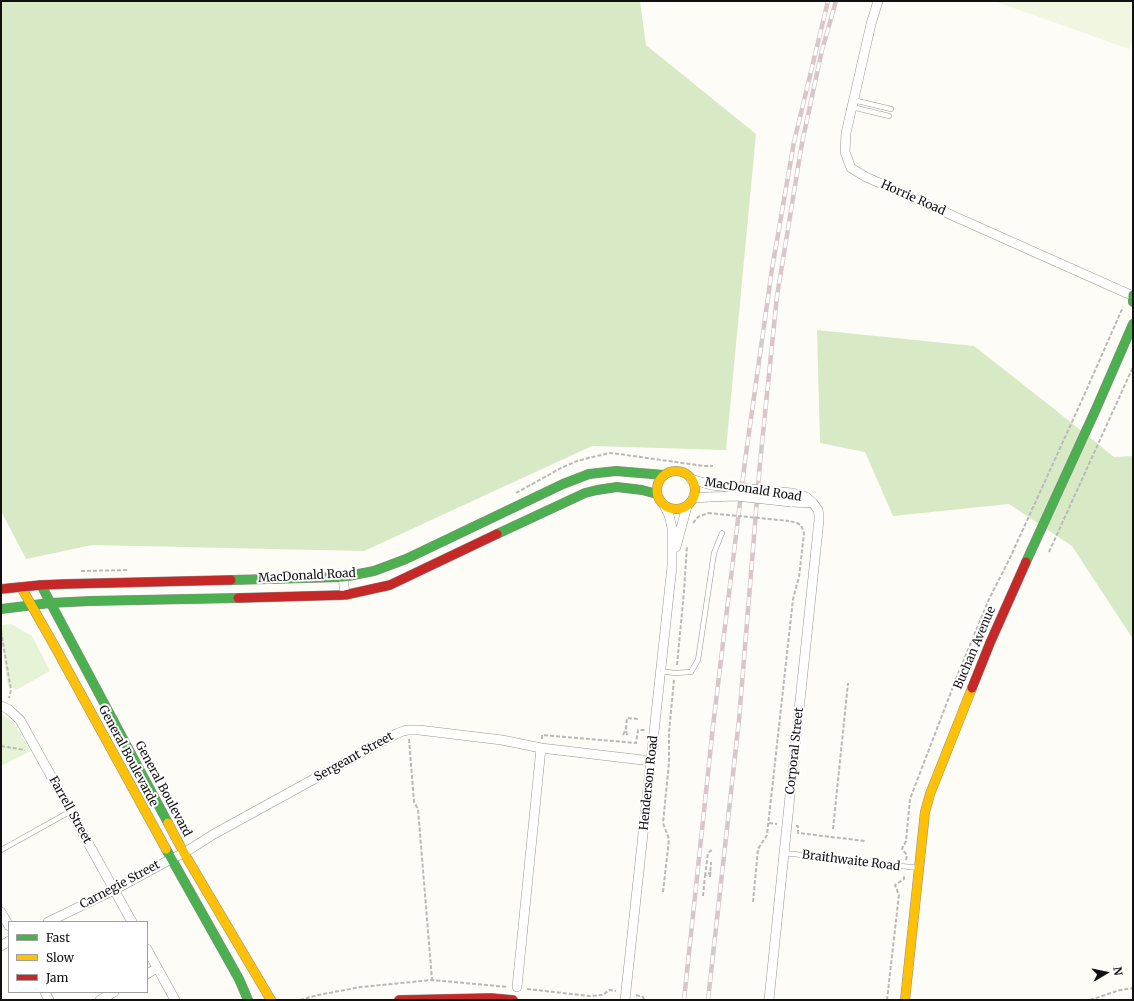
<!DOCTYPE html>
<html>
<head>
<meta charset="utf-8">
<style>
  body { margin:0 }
  #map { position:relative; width:1134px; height:1001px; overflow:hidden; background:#fdfcf7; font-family:Merriweather,serif }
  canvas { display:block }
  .frame { position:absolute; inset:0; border:2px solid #111; pointer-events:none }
  .legend { position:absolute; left:8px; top:921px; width:140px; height:72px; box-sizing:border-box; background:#fff; border:1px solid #a0a0a0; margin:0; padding:5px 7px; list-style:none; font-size:12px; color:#111 }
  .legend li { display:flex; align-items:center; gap:8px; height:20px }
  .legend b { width:20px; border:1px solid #a0a0a0 }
  .north { position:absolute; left:1086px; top:953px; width:40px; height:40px; -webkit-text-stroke:3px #fff; paint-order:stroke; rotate:81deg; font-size:11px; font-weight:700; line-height:16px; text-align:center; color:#111 }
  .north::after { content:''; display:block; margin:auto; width:14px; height:18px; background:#111; clip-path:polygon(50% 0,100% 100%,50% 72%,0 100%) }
</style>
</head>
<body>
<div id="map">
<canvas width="1134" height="1001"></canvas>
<div class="frame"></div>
<ul class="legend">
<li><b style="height:5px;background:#4caf50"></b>Fast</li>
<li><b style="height:5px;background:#ffc107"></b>Slow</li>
<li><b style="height:5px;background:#c62828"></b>Jam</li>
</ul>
<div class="north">N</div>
</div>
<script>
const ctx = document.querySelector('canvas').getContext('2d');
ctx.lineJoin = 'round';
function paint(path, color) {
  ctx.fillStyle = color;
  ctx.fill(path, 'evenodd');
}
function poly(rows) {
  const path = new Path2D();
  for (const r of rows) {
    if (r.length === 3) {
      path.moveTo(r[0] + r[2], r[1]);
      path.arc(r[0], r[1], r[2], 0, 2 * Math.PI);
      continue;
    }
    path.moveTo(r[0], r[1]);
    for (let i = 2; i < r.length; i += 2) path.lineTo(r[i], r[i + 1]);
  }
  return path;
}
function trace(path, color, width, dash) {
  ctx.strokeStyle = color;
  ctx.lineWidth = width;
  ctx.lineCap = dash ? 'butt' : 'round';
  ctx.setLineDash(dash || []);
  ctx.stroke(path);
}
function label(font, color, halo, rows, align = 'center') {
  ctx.font = font + ' Merriweather,serif';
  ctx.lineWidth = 4;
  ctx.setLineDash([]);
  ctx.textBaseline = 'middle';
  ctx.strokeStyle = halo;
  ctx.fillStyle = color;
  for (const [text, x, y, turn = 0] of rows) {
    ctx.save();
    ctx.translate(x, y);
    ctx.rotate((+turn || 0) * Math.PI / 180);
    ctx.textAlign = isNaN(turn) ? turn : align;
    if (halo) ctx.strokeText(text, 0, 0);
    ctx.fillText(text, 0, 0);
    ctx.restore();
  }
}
paint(poly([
  [11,624,32,636,50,671,16,690,8,685,1,636,1,625],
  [1,714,13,722,31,751,1,766]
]), '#e7f3d7');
paint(poly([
  [1,1,640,1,646,45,756,134,726,450,592,446,364,551,92,545,26,559,1,511],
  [817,330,974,346,1053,408,1114,457,1133,456,1133,639,1072,546,1009,504,893,516,865,452,820,443]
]), '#d8eac5');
paint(poly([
  [994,1,1133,1,1133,39,1129,49]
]), '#f0f6e1');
const lane = poly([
  [853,100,891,109],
  [852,107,889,116],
  [660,671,675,673,691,672,698,660,714,553,722,533],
  [1,850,71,811],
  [784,853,919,868]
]);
const street = poly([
  [878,1,871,24,846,133,845,152,851,168,866,177,1133,296],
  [691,479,711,485],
  [693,498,710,497],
  [791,502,813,503],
  [676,547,687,506],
  [343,577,345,595],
  [1,706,8,709,20,720,132,922],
  [1,912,9,926],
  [48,922,114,890,171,859,184,853,214,834,396,734,403,731,408,730,419,730,502,740,541,748,651,761],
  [1,946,9,941],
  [147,949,175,1000],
  [147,974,157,968],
  [517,987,541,748],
  [45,992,49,1000],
  [100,1000,114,992],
  [625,1000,672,566,672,528,669,515,664,505],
  [769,1000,784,853,819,520,819,515,818,510,813,503,806,497,800,495,791,493]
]);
const fast = poly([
  [1133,295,1133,302],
  [497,534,585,493,597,490,617,487,642,490,657,494],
  [1026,562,1096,409,1133,324],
  [231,580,343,577,374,571,406,559,563,484,589,474,616,471,664,475],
  [41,585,168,823],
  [1,609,50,603,90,601,238,598],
  [166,849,239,979,248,1000]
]);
const slow = poly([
  [676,490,19],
  [21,587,54,645,166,849],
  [168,823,184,853,271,1000],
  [905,1000,925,812,930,794,972,688]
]);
const jam = poly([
  [1,589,41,585,65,584,231,580],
  [238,598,345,595,390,585,497,534],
  [972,688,990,643,1026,562],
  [399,1000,491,998,513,1000]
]);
trace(lane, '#979795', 5.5);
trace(street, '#979795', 10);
trace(fast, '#8e8d8b', 10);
trace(slow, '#8e8d8b', 10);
trace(jam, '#8e8d8b', 10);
trace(poly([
  [516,493,561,468,577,461,609,453,619,454,704,466,713,466],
  [693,523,698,517,708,513],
  [1049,552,1133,367],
  [81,571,129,570],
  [1,631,11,690,9,698],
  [677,665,684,591,687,546],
  [623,735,626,729],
  [627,735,626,729,627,718,639,719],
  [409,739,414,802,418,809,432,980],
  [542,739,542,735,636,743,638,730,645,730],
  [1,746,25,750],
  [769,823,777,824],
  [796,826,798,826,798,833,865,841],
  [833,829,848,683],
  [906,860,907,855,902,849,906,841,910,799,956,679,989,599,1009,560,1082,400,1123,307],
  [705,876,708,853,713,849],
  [710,877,711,862],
  [663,892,669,839,663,823,669,763,669,733,674,679],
  [703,896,705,876,711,872],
  [753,902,758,849,767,835,793,599,799,577,804,533,801,525,797,523,789,521],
  [527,989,590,996,603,995,609,990,616,991],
  [636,995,643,997,644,1000],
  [300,1000,318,995,361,987,432,980,508,987],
  [887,1000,898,903,899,895,895,885,904,879,904,874],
  [1090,1000,1120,990,1133,988]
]), '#b9b9b8', 2, [4, 2]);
trace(lane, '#fffffe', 4.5);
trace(street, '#fffffe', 9);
trace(fast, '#4caf50', 9);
trace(slow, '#ffc107', 9);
trace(jam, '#c62828', 9);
const rail = poly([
  [684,1000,713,726,745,461,772,269,794,142,828,1],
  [708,1000,739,720,760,463,777,296,802,143,822,50,836,1]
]);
trace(rail, '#d9c6c7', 4.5);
trace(rail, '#fff', 3, [9]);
const streetBridge = poly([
  [711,485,791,493],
  [710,497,736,496,791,502]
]);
trace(streetBridge, '#979795', 10, []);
trace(poly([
  [708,513,789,521]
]), '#b9b9b8', 2, [4, 2]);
trace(streetBridge, '#fffffe', 9);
label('12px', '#111', '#fff', [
  ["Horrie Road",913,198,24],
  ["MacDonald Road",753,490,9],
  ["MacDonald Road",307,576,-3],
  ["Buchan Avenue",975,648,-67],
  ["Corporal Street",795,751,-84],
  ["General Boulevarde",128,756,62],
  ["Sergeant Street",354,757,-29],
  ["Henderson Road",649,783,-84],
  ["General Boulevard",163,789,62],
  ["Farrell Street",70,810,61],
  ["Braithwaite Road",851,861,7],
  ["Carnegie Street",120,885,-28]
]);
</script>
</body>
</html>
